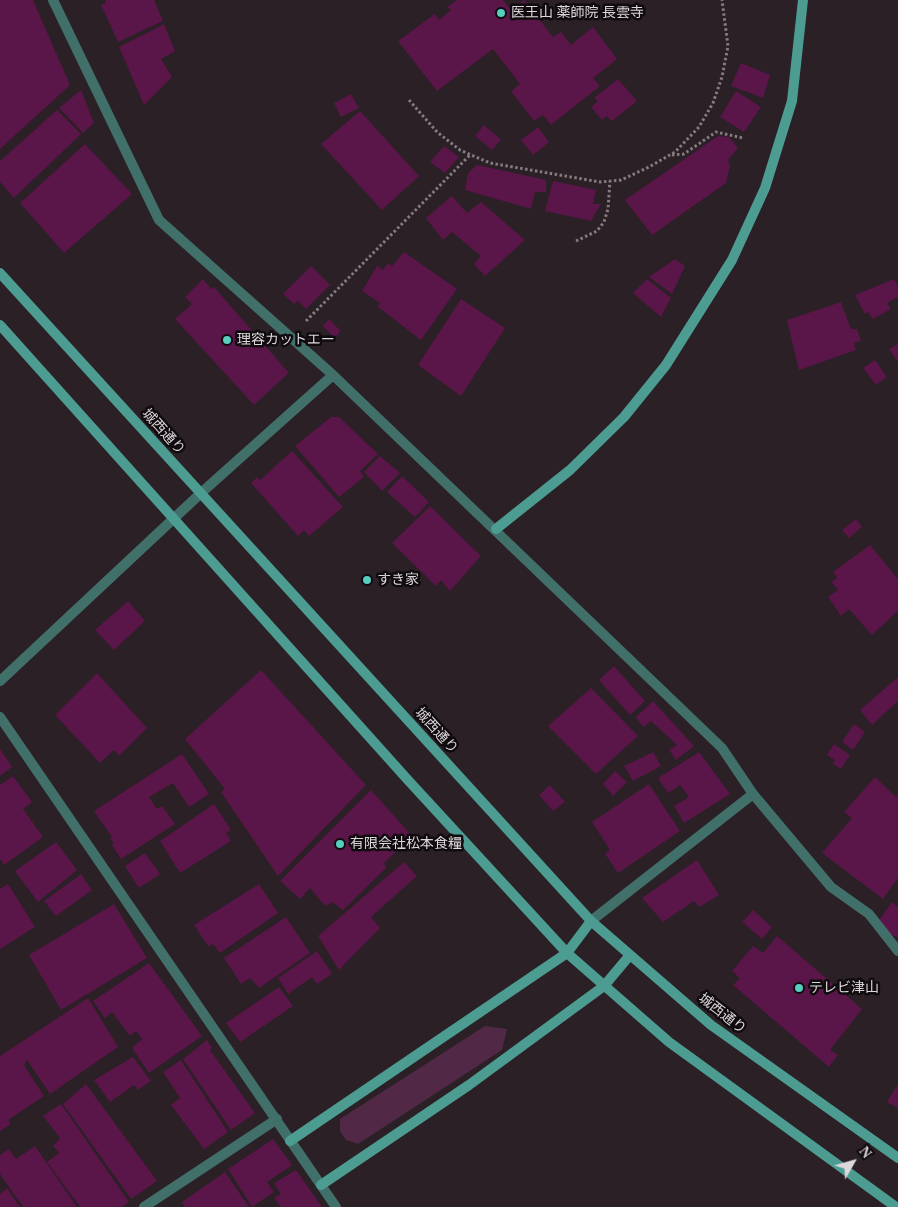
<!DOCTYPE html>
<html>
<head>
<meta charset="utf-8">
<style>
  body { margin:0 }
  #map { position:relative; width:898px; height:1207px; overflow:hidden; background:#2a2026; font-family:"Times New Roman",serif }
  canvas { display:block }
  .north { position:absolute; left:828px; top:1137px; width:50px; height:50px; -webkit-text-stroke:4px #0f0b0e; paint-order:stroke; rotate:52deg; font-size:14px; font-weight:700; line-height:20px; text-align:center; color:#ddd7db }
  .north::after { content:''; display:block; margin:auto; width:18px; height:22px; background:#ddd7db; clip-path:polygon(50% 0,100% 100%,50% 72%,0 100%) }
</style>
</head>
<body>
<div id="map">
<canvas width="898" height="1207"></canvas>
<div class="north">N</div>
</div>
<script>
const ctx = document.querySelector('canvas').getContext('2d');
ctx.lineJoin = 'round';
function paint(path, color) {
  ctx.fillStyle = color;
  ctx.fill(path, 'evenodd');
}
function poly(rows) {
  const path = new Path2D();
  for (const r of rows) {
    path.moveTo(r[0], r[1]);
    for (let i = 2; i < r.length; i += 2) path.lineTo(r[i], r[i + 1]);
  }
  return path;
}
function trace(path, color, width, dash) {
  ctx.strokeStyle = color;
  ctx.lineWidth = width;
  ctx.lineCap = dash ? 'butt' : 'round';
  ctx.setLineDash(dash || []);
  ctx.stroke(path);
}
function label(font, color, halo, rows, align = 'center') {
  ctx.font = font + ' "Times New Roman","Noto Sans JP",serif';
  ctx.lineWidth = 5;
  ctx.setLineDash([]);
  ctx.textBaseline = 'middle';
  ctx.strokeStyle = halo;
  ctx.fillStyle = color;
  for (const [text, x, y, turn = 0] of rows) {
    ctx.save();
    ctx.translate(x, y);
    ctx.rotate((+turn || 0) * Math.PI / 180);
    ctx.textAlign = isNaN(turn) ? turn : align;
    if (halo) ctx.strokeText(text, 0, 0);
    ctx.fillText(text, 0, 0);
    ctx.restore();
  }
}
paint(poly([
  [485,1026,507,1029,502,1050,358,1144,346,1140,340,1131,340,1119]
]), '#512845');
paint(poly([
  [0,0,33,0,70,85,0,149],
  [105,0,154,0,163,21,118,42,101,5,106,3],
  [457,0,503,0,511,10,524,0,553,37,561,32,571,45,593,27,617,59,593,78,600,86,551,125,543,115,534,121,511,91,520,84,493,49,437,91,398,41,435,14,439,20,451,10,447,7],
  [164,24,175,51,161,59,172,77,144,105,119,47],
  [741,63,770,75,763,98,731,86],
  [618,79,637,101,612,121,607,116,602,120,591,107,598,101,594,98],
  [81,90,94,123,83,133,59,108],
  [736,91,761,107,744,132,720,117],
  [351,94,359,108,341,117,334,103],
  [57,110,81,134,14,198,0,182,0,161],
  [360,111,419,176,382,210,321,144],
  [484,125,501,140,492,150,475,136],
  [538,127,549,142,533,155,521,140],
  [718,136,729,137,738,148,728,160,730,166,726,183,652,235,625,200],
  [85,144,132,194,64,253,20,203],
  [444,146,459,157,445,173,430,162],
  [477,165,546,180,546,192,535,192,531,209,465,190,468,173],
  [553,181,596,190,593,204,601,204,591,221,545,211],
  [452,196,467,213,481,202,525,240,485,276,474,264,481,256,452,232,443,240,426,218],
  [404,252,457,289,421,340,378,307,380,303,362,291,377,266,383,270,388,263,392,266],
  [675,259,685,266,672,294,649,277],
  [311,266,330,285,306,309,298,301,294,304,283,294],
  [203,279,211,289,214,287,289,373,254,405,175,319,192,304,185,297],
  [647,279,671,298,661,317,633,293],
  [894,279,898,287,898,297,887,303,891,309,873,319,868,312,865,314,855,295],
  [461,299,505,328,461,396,418,365],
  [841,302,851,329,857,329,861,341,854,343,856,350,799,370,787,320],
  [329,319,341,331,334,338,323,326],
  [898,344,898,362,889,349],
  [875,360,887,377,876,385,863,368],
  [331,417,339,417,378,454,360,471,364,477,339,497,295,446],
  [292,451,343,507,309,536,304,530,298,536,251,483,257,477,260,480],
  [380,456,400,473,382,491,364,472],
  [402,476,429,502,415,517,387,492],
  [430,506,481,556,450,591,441,580,436,586,392,543],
  [856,519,862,527,849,538,842,530],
  [870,545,898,579,898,611,872,635,849,609,841,616,828,597,838,590,831,582,837,578,833,572],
  [128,601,145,621,114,650,95,630],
  [614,666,645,701,630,715,599,680],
  [261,670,366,785,278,876,221,792,225,789,185,739],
  [97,673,147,728,119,756,114,750,100,763,55,715],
  [898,677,898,701,872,725,860,710],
  [591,688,638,736,596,774,548,726],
  [653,701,694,746,676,760,669,750,677,745,651,721,643,727,636,717],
  [854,724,865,732,853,750,842,742],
  [834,744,850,755,841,769,833,764,835,760,827,755],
  [0,749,12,767,0,776],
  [653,752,661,766,633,781,624,766],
  [699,752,730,794,684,823,674,806,689,797,680,785,668,793,658,778],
  [182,754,209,794,189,807,173,783,149,797,157,809,162,806,175,824,121,859,112,845,114,843,110,839,112,837,94,811],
  [615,771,627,782,613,796,603,784],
  [13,776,32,802,23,809,43,837,4,865,0,859,0,785],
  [875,777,896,797,898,794,898,878,883,899,822,853,852,818,844,812],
  [649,784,680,831,618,873,605,854,610,850,592,822],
  [550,785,565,802,553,811,539,795],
  [371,790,412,836,384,863,386,868,343,910,332,902,325,906,310,888,300,899,280,881],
  [214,804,231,830,226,833,231,841,180,873,160,841],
  [56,842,77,870,38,902,15,871],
  [145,853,160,874,139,888,125,866],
  [697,860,719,895,699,907,694,901,663,922,642,898],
  [404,862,417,876,371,917,380,928,339,970,318,936],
  [81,874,92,890,56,916,44,901],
  [8,884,35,927,0,949,0,889],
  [259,884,278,913,220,953,213,944,208,946,194,925],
  [892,902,898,907,898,938,875,926],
  [114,904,147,958,61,1010,29,955],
  [753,910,772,927,762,939,742,922],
  [286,917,310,953,259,988,250,978,241,984,224,958],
  [777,936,862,1009,830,1050,838,1055,829,1067,733,985,740,978,732,971,753,946,763,953],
  [317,951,332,974,317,984,312,977,288,994,278,978],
  [149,963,202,1036,149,1073,132,1048,142,1039,136,1031,130,1036,112,1012,105,1018,93,1001],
  [279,987,293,1006,240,1042,226,1023],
  [88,998,118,1047,50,1094,27,1060,24,1065,44,1096,8,1120,11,1124,0,1131,0,1056],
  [207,1040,212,1048,210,1050,255,1113,231,1130,183,1059],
  [133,1057,151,1081,138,1090,134,1085,110,1102,94,1080],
  [181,1060,228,1132,204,1149,171,1105,180,1098,163,1072],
  [86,1084,157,1181,131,1199,63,1104],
  [898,1084,898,1108,887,1102],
  [61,1104,129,1202,122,1207,80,1207,47,1162,59,1153,53,1146,60,1138,43,1116],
  [273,1139,292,1165,267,1182,274,1192,252,1207,228,1169],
  [35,1146,77,1207,23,1207,0,1174,0,1155,9,1149,16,1159],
  [296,1170,322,1207,281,1207,274,1198,281,1194,274,1183],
  [225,1172,249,1207,185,1207,182,1202],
  [7,1188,20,1207,0,1207,0,1194]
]), '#5a1549');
trace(poly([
  [409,100,437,132,460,150,490,163,600,182,621,180,649,167,675,152,699,127,713,103,722,77,728,46,722,0],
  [672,155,684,154,716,132,743,138],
  [576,241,597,231,604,222,608,209,610,181],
  [306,321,470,155]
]), '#847c81', 3, [2.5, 2.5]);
trace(poly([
  [53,0,159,220,333,375,722,748,753,794,831,887,869,914,898,951],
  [0,681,201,493,333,375],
  [0,717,336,1207],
  [591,921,753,794],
  [144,1207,277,1119]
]), '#41706a', 10);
trace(poly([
  [0,273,591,921,711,1025,898,1158],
  [0,325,407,779,567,953,669,1042,896,1207],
  [496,529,570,470,624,417,666,365,732,260,765,188,792,101,803,0],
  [290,1141,567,953,591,921],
  [321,1185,469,1085,604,986,630,955]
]), '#4d9c92', 10);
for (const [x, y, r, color] of [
  [501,13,5,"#58cec0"],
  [227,340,5,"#58cec0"],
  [367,580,5,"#58cec0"],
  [340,844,5,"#58cec0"],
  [799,988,5,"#58cec0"]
]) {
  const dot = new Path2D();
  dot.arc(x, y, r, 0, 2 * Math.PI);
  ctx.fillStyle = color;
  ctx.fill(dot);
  trace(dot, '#0f0b0e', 2);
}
label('14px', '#ddd7db', '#0f0b0e', [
  ["医王山 薬師院 長雲寺",511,13],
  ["理容カットエー",237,340],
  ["すき家",377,580],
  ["有限会社松本食糧",350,844],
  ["テレビ津山",809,988]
], 'left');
label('14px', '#ddd7db', '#0f0b0e', [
  ["城西通り",163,432,48],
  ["城西通り",436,731,48],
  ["城西通り",722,1014,38]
]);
</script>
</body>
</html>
